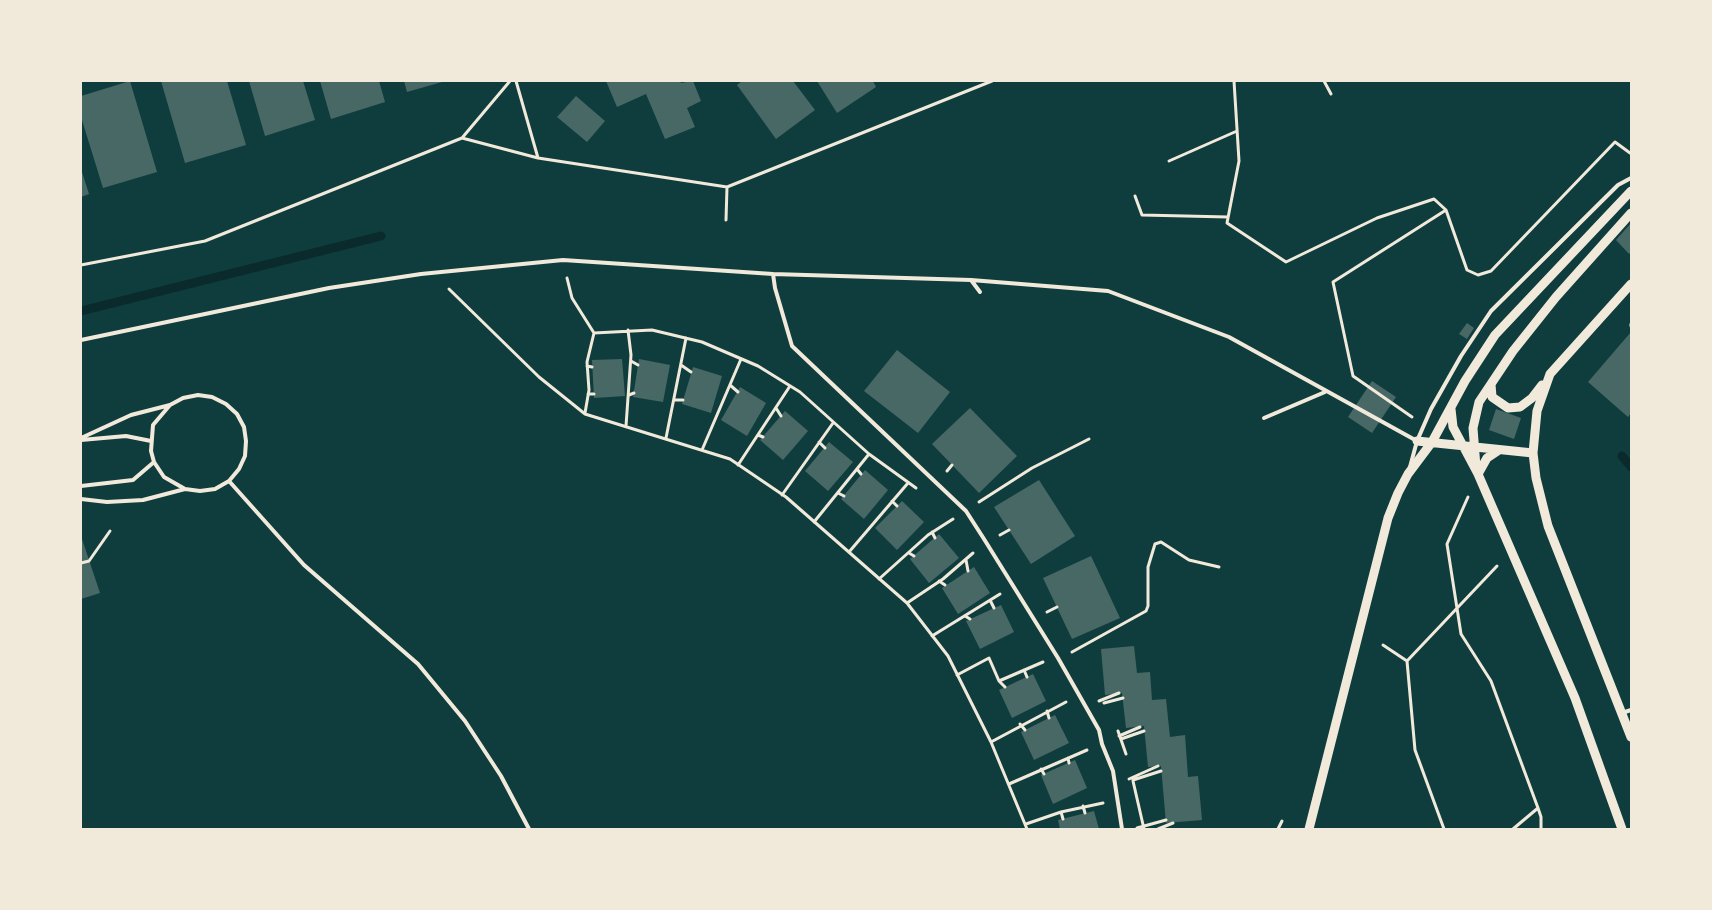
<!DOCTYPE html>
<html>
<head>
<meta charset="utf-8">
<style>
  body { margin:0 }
  #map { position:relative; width:1712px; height:910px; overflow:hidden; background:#0f3d3e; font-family:Mulish,sans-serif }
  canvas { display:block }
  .frame { position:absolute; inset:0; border:82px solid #f1e9da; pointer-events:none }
</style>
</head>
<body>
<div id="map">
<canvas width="1712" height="910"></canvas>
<div class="frame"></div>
</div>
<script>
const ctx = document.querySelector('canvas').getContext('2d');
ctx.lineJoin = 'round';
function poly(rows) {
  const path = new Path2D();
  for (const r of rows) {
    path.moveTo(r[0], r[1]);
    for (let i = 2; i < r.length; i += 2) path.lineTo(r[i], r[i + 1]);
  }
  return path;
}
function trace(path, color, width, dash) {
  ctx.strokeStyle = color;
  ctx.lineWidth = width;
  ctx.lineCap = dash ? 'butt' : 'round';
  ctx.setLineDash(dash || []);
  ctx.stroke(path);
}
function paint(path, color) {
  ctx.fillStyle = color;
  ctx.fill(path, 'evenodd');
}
trace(poly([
  [81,311,381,236],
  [1622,456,1631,467]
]), '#0a2a2b', 9);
paint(poly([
  [130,81,157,172,103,188,81,117,81,96],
  [161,81,227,81,246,145,185,163],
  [249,81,303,81,315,120,265,136],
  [320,81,379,81,385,102,331,119],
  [404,81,442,81,442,82,407,92],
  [606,81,680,81,681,83,693,81,701,101,687,108,695,127,665,139,646,94,617,107],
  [742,81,793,81,815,110,776,139,737,85],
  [817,81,873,81,876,87,837,113],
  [576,96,605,121,587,142,557,117],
  [82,172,89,194,81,197,81,173],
  [1631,223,1631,252,1629,254,1616,240],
  [1467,323,1474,328,1467,339,1459,334],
  [1631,332,1631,413,1628,417,1588,382],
  [897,350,950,392,918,433,864,391],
  [622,359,625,396,594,398,592,360],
  [639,359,670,365,663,402,633,397],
  [693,367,722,376,711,413,682,404],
  [1372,381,1396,397,1372,433,1348,417],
  [740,387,766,403,747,436,721,420],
  [970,408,1017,456,979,493,932,444],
  [1496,409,1521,418,1514,439,1489,430],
  [785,411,808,431,783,460,760,440],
  [829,442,853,462,828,491,805,471],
  [865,470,888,490,864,519,841,499],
  [1039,480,1075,536,1031,564,994,507],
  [902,501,924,522,897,550,875,528],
  [939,534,959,558,929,583,910,559],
  [81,536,100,593,81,599],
  [1091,556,1120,618,1072,639,1043,578],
  [974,567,990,593,958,614,942,588],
  [1001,605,1014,632,980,649,966,621],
  [1134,646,1137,673,1150,672,1152,700,1166,699,1170,737,1185,735,1188,777,1198,776,1202,820,1166,823,1161,766,1148,767,1144,726,1126,728,1122,693,1105,695,1101,649],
  [1033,674,1046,701,1012,718,999,690],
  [1055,715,1069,743,1034,760,1021,732],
  [1075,760,1087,788,1053,804,1041,775],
  [1094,811,1099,829,1060,829,1058,820]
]), '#486865');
trace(poly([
  [516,81,538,158],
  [1234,81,1239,161,1227,223,1286,262,1377,218,1434,199,1446,210,1467,270,1478,275,1491,271,1615,142,1630,153],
  [1324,81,1331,94],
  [462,138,538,158,727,187,992,81],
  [1169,161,1237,131],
  [1135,196,1142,215,1228,217],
  [726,220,727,187],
  [81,265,205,241,462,138,510,81],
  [567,278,572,298,594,333,652,330,702,342,758,366,800,392,869,454,916,488],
  [449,289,539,377,585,414,730,459,786,497,907,603,948,656,991,742,1027,829],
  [1631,324,1631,326],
  [631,361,638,365],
  [681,365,691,372],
  [587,366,592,367],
  [730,385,738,392],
  [588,394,594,394],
  [629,395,634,393],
  [675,400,683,400],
  [776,408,781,416],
  [585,413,589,390,587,362,594,333],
  [1412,417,1353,376,1333,282,1446,210],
  [626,426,631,355,628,330],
  [758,435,763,437],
  [666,438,686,338],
  [819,442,825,448],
  [702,450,741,359],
  [738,465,790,386],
  [857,469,861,474],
  [947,471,952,465],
  [838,493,844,496],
  [782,495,833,423],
  [1468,497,1447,544,1461,634,1491,681,1538,808,1541,817,1541,829],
  [892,501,897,506],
  [979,502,1032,468,1089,439],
  [814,522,869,454],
  [932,532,935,538],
  [1000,535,1009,530],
  [849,552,908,483],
  [909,553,914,556],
  [966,560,968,571],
  [81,563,89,561,110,531],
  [879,579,928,535,953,519],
  [939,581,945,585],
  [990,600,994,608],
  [907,603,943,579,973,553],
  [1047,612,1057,607],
  [965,616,970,619],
  [932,636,1000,594],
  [1383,645,1407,661],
  [1072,652,1146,611,1148,606,1148,567,1155,544,1161,542,1189,560,1219,567],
  [1024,670,1027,677],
  [957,675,989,658,999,681,1005,687],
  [999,681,1043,662],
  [1099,701,1119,693],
  [1104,703,1123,698],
  [1047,711,1049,718],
  [1020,724,1025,730],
  [1118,731,1126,754],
  [1119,736,1140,727],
  [1121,739,1144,731],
  [991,742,1066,702],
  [1068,758,1069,763],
  [1041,769,1044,774],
  [1129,779,1158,766],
  [1133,780,1161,771],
  [1133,781,1144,829],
  [1009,784,1087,750],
  [1083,806,1085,813],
  [1061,812,1103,803],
  [1026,824,1061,812,1063,819],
  [1137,828,1166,820],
  [1158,829,1173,823],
  [1278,829,1282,821],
  [1444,829,1415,750,1407,661,1497,566],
  [1513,829,1538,808]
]), '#f1e9da', 3);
trace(poly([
  [773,274,775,288,792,346,966,511,984,539,1058,658,1099,730,1102,744,1113,771,1122,829],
  [971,280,980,292],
  [81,340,329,288,421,274,563,260,773,274,971,280,1108,291,1229,337,1417,441],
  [1264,418,1325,392],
  [81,438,131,415,170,405,183,398,198,395,212,397,226,404,237,414,244,427,246,441,245,456,239,469,229,481,215,489,200,491,185,489,164,477,154,462,151,451,153,425,170,405],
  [81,440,126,436,151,441],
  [1410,467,1417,441,1431,409,1461,356,1491,311,1618,185,1631,178],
  [229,481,304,565,418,664,465,721,501,776,529,829],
  [81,486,133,480,154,462],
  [81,499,107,502,143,500,185,489],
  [1622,713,1631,710]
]), '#f1e9da', 4);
trace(poly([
  [1631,284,1550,374,1537,411,1533,453,1536,478,1548,526,1631,737],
  [1491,384,1492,397,1508,408,1520,407,1532,398,1542,385],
  [1451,409,1453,427,1478,474,1575,698,1622,829],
  [1417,441,1533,453],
  [1476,467,1473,428,1479,402,1513,351,1556,297,1631,213],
  [1478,474,1487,458,1499,450],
  [1309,829,1388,518,1398,493,1408,474,1432,442,1465,381,1495,335,1631,191]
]), '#f1e9da', 9);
</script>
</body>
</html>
